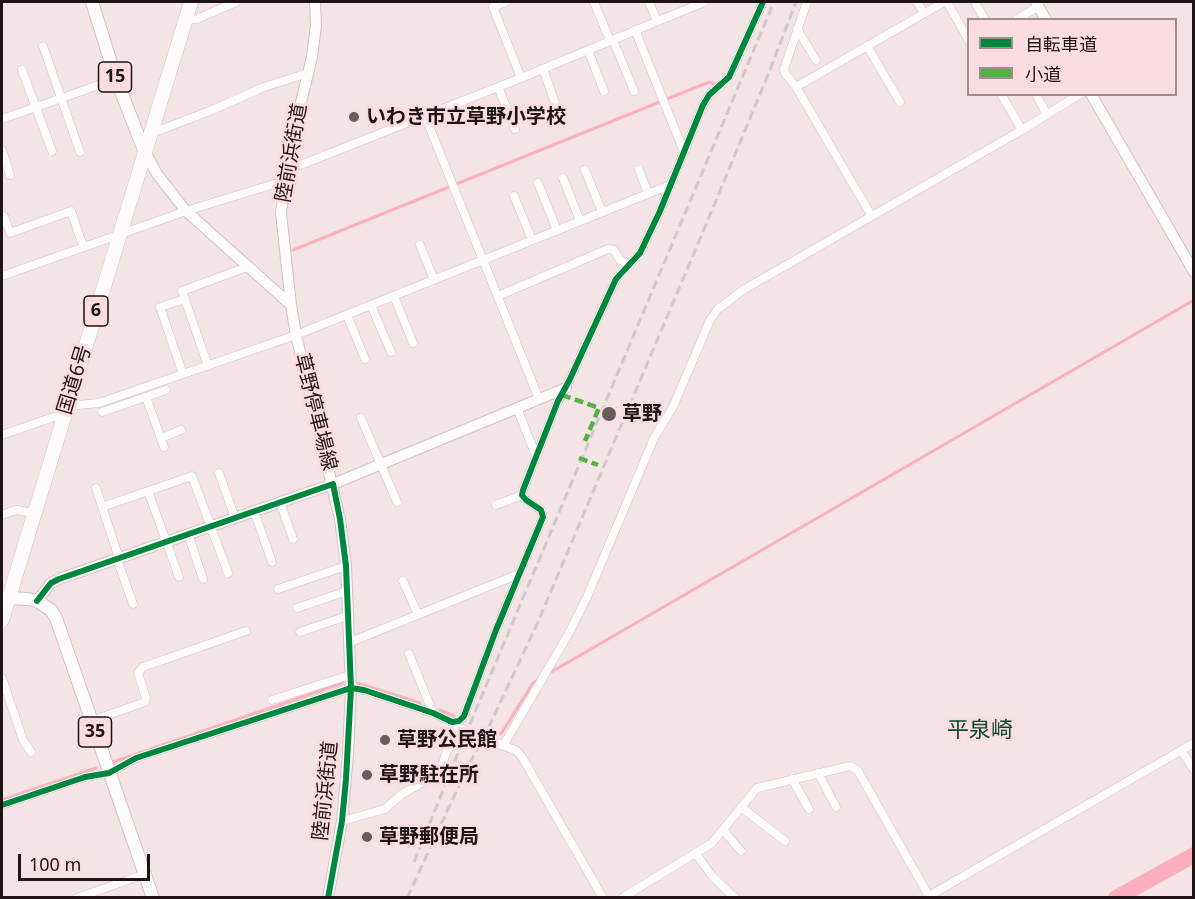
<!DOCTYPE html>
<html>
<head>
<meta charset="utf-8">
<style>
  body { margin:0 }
  #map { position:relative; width:1195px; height:899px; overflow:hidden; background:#f4e4e6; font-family:"Noto Sans","Noto Sans JP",sans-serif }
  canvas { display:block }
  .frame { position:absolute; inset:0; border:3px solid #1e1315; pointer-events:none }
  .legend { position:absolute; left:967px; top:18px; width:210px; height:78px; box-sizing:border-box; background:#fbdde1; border:2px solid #a38c8f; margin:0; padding:8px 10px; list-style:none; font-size:18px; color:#1e1315 }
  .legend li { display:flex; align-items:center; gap:12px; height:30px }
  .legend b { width:30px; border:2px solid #a38c8f }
  .scale { position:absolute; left:18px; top:854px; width:132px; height:27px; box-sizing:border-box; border:3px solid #1e1315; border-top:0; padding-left:8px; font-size:18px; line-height:21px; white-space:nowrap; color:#1e1315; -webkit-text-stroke:4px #fbdde1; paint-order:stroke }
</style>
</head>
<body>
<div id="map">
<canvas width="1195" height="899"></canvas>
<div class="frame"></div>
<ul class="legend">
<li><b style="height:8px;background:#00873e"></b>自転車道</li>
<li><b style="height:8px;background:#55b144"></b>小道</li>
</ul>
<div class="scale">100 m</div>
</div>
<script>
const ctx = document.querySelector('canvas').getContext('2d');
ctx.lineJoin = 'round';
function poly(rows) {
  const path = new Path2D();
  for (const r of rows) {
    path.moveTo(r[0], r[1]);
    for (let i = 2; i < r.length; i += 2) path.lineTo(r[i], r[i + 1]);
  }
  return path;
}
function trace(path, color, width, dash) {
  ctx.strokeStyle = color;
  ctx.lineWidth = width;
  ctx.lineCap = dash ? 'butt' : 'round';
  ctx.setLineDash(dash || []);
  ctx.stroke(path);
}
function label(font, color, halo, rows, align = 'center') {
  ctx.font = font + ' "Noto Sans","Noto Sans JP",sans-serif';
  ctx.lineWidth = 6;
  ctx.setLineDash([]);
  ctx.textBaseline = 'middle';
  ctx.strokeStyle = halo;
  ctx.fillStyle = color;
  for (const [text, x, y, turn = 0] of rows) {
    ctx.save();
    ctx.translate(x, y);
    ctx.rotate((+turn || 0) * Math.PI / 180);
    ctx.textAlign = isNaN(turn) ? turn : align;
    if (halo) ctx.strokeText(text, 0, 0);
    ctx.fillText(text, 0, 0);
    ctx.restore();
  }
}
trace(poly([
  [293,250,709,82,714,84],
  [546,675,1194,300],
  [354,682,420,703],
  [440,710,454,716],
  [496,733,501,734,533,683,541,678],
  [113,762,343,683],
  [2,800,96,768]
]), '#fcb0bd', 3);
trace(poly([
  [1116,898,1194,855]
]), '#fcb0bd', 16);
const street = poly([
  [506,2,493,7,521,78],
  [594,2,610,41],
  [649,2,657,21],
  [807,2,784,69,785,73,796,87,871,215],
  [917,2,924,13],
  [947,2,968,39],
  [975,2,985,20],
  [186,20,197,19,236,2],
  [1016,20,1039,6],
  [797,29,816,60],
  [635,30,684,152],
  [613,40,634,91],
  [43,46,80,152],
  [867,46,900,102],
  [588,50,604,91],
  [543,69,558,111],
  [22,70,52,151],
  [498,87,515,129],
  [796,87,944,2],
  [1001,94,1022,130],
  [1036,94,1047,115],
  [425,116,539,399],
  [2,119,116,79],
  [151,131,160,130,210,111,264,87,308,73],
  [2,150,10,175],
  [585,170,602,212],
  [639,170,648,193],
  [285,171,521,78,704,2],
  [563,178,580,221],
  [538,183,557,230],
  [514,196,532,240],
  [4,216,10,233,71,211,83,246],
  [420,245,434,280],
  [2,276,186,211,284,181],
  [394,296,413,343],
  [498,296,608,249,614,250,620,260,630,265],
  [371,305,391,352],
  [347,315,365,359],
  [208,366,182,291,247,267],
  [183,374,160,307,185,299],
  [146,397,164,447],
  [67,406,99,403,296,335,670,185],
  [517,408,534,451,538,454],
  [102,412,166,390],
  [361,418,397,502],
  [2,435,65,413],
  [161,438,181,430],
  [219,473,235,518],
  [96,488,119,558],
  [148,491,179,577],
  [280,502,293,539],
  [496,505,522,495],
  [102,507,192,476,228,573],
  [254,511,272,562],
  [2,515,16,510,34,513],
  [188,534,203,579],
  [117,559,133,604],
  [403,581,418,615],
  [278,589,346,566],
  [297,608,347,591],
  [300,632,347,616],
  [348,643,519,574],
  [409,654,433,713],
  [2,678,23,740,31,752],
  [272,700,350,675],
  [91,721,145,702,146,698,138,673,143,667,246,631],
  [452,722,459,728,517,751,522,757,603,898],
  [503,746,569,633,587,597,654,438,673,407,710,320,718,309,743,290,1022,130,1080,94],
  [1181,750,1194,770],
  [818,773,836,807],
  [792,779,809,809],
  [2,805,85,777,109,773,136,758,351,688,364,690,433,713,452,722,459,721,464,716,496,630,543,517,541,510,526,500,522,495,523,490,558,401,569,381,616,279,640,253,660,211,703,105,709,95,729,77,763,2],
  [741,807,785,841],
  [342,821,385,809,402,794,439,773,451,739,459,728],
  [723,830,741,851],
  [696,854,712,876,735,898],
  [929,896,1194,743],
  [77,898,145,874],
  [622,898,712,843,757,788,850,766,858,771,930,898]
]);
const secondary = poly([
  [1036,2,1046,20],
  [1091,94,1194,272],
  [144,150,157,174,186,211,291,305,296,335,340,519,346,566,351,688,348,754,342,821,328,898],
  [291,305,281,213,288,156,312,57,316,26,315,2],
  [37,601,51,583,59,579,333,484,566,388]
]);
const primary = poly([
  [92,2,116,79,144,150],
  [9,598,28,599,37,601,51,610,56,618,153,898]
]);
const highway = poly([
  [2,620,191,2]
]);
trace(street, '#d0c3c5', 9);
trace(secondary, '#d0c3c5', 12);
trace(primary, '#d0c3c5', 14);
trace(highway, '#d0c3c5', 15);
trace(street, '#fdfbfb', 8);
trace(secondary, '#fdfbfb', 10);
trace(primary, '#fdfbfb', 12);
trace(highway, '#fdfbfb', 14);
trace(poly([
  [414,862,467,731,774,2],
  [407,898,468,766,484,737,538,622,705,227,770,70,796,2]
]), '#cfcacb', 3, [9, 4.5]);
trace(poly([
  [562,395,599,408,585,441],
  [579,458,598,465]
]), '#55b144', 4.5, [9, 4.5]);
trace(poly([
  [37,601,51,583,59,579,333,484,340,519,346,566,351,688,346,779,342,821,328,898],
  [2,805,85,777,109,773,136,758,351,688,364,690,433,713,452,722,459,721,464,716,496,630,543,517,541,510,526,500,522,495,523,490,558,401,569,381,616,279,640,253,660,211,703,105,709,95,729,77,763,2]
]), '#00873e', 6);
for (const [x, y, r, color] of [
  [354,117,6,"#695c5e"],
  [609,414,8,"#695c5e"],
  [385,740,6,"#695c5e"],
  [367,775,6,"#695c5e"],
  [367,837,6,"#695c5e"]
]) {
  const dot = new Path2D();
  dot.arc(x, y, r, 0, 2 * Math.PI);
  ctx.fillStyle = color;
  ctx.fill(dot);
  trace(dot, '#fbdde1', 2);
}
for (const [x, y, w] of [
  [115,77,33],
  [96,311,24],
  [95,732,33]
]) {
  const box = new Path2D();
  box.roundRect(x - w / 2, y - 15, w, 30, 4.5);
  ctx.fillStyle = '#fbdde1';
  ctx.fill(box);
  trace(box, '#1e1315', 1.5);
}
label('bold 18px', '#1e1315', null, [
  ["15",115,77],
  ["6",96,311],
  ["35",95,732]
]);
label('bold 20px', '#1e1315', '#fbdde1', [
  ["いわき市立草野小学校",366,117],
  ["草野",622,414],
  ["草野公民館",397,740],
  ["草野駐在所",379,775],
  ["草野郵便局",379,837]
], 'left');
label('20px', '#1e1315', '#fbdde1', [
  ["陸前浜街道",292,153,-80],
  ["国道6号",75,380,-73],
  ["草野停車場線",315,412,76],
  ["陸前浜街道",326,791,-84]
]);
label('22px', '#094a2d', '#fbdde1', [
  ["平泉崎",980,731]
]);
</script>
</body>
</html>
